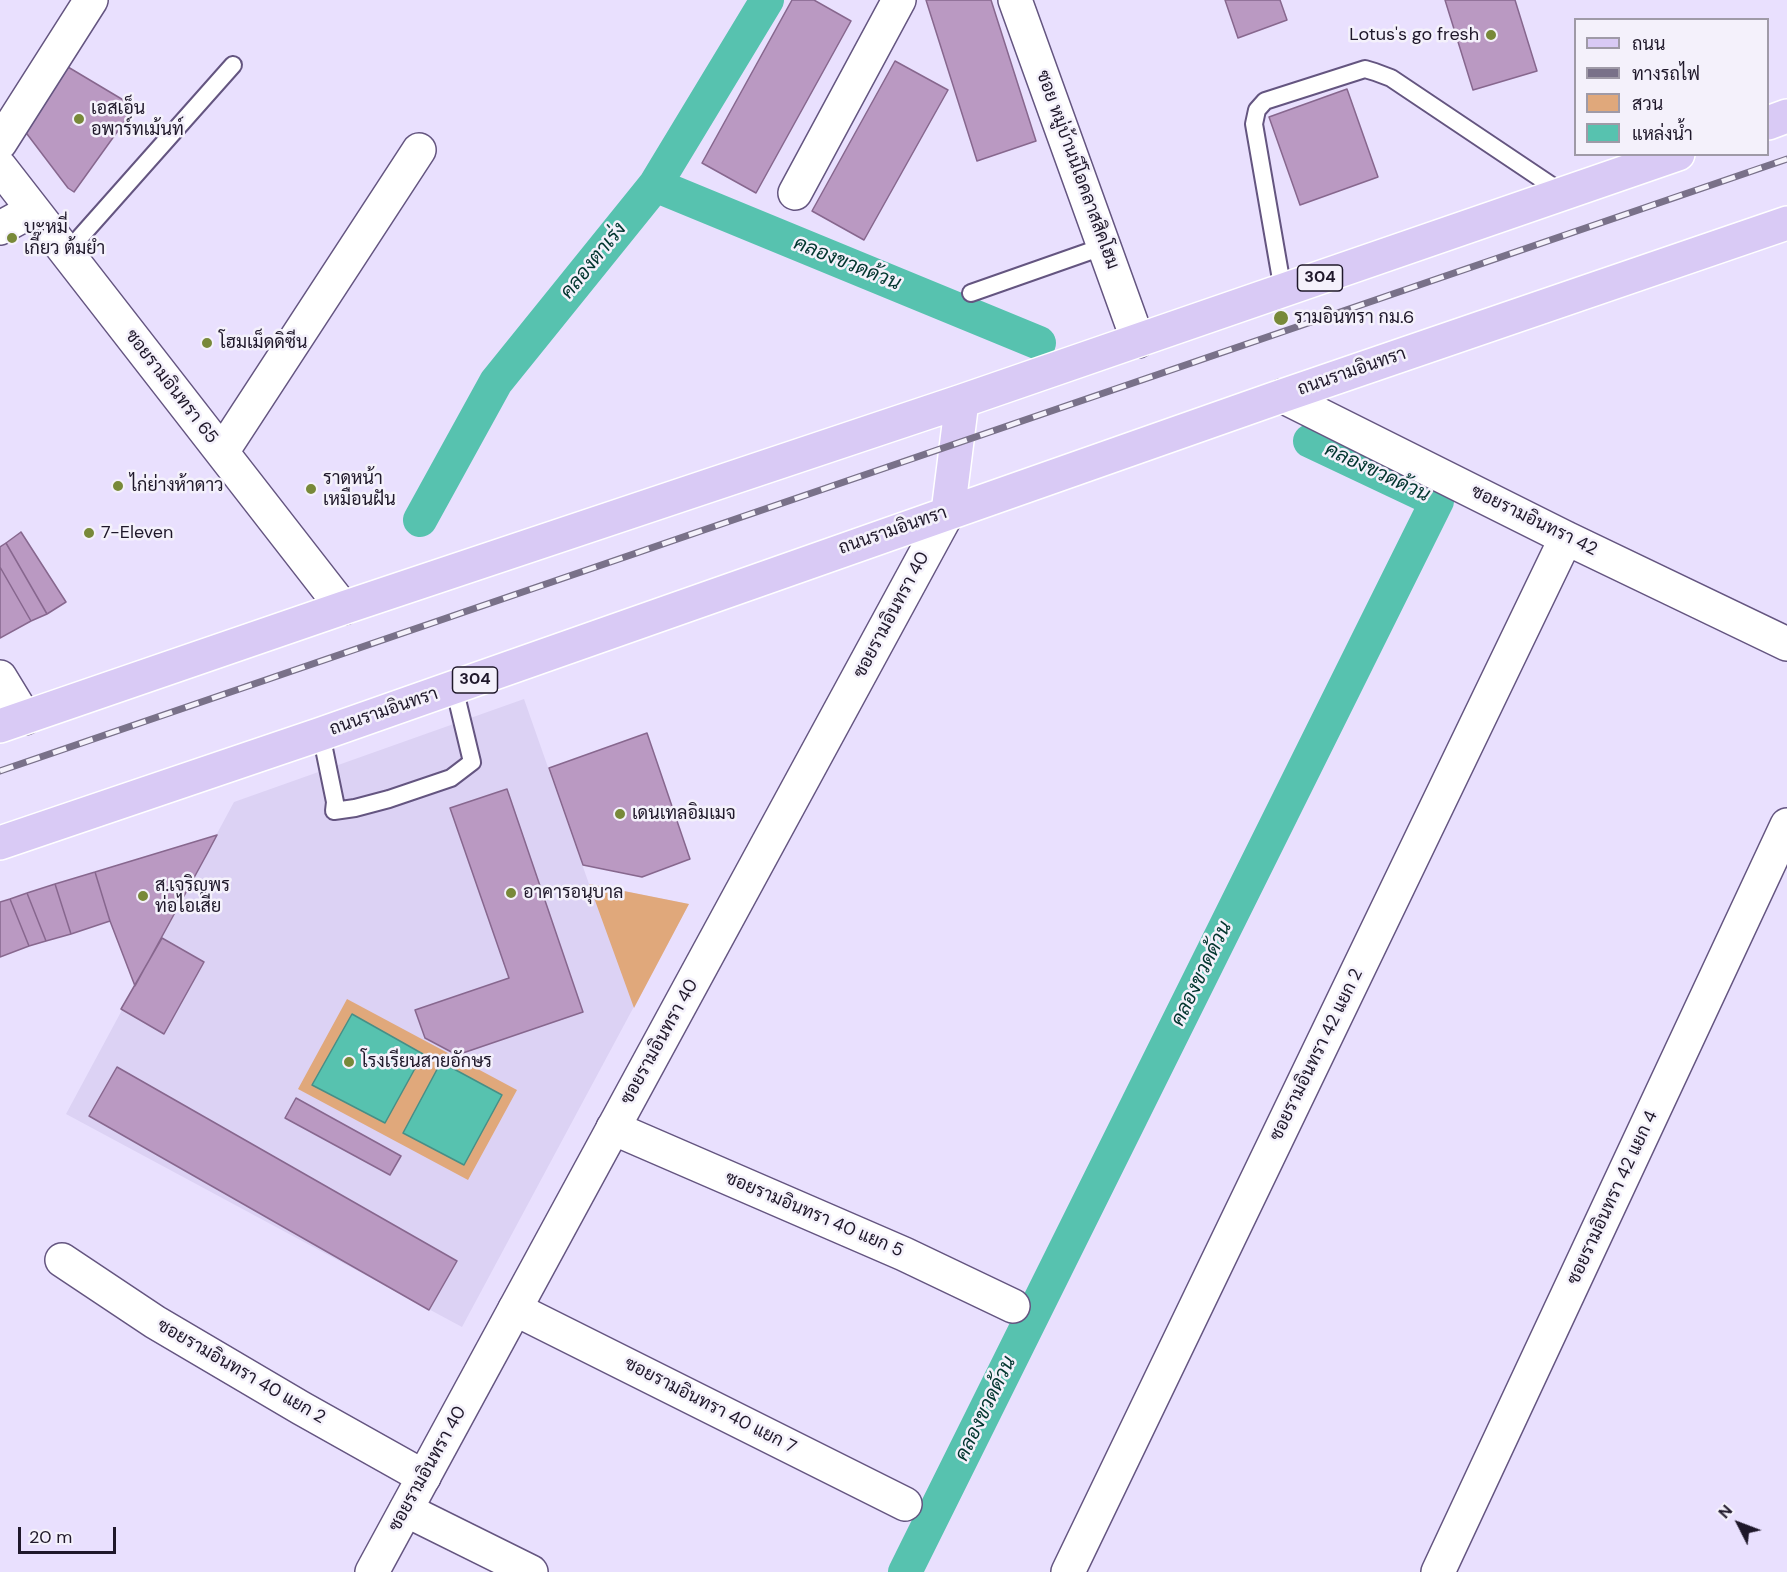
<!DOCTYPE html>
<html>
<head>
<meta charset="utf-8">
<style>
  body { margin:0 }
  #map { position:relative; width:1787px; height:1572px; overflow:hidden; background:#e9e0fe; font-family:"DM Sans",Sarabun,sans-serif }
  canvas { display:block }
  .legend { position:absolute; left:1574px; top:18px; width:195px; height:138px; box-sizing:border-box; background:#f4f1fb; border:2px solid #9f9aa7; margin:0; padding:8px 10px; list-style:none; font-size:18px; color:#1f182a }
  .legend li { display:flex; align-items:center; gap:12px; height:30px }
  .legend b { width:30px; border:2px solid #9f9aa7 }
  .north { position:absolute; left:1709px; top:1494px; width:60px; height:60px; -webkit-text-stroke:4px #f4f1fb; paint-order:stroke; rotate:312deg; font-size:16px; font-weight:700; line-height:24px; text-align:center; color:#1f182a }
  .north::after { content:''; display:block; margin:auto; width:21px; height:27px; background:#1f182a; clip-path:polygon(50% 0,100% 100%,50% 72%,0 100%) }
  .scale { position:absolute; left:18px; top:1527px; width:98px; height:27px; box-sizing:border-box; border:3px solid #1f182a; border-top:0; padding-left:8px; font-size:18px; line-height:21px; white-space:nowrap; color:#1f182a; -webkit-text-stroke:4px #f4f1fb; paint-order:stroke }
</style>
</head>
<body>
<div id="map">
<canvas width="1787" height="1572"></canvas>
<ul class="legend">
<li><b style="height:8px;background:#d9caf5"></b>ถนน</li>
<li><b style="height:8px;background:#797189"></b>ทางรถไฟ</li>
<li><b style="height:16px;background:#e0a87b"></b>สวน</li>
<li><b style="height:16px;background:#57c2af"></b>แหล่งน้ำ</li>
</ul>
<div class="north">N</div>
<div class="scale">20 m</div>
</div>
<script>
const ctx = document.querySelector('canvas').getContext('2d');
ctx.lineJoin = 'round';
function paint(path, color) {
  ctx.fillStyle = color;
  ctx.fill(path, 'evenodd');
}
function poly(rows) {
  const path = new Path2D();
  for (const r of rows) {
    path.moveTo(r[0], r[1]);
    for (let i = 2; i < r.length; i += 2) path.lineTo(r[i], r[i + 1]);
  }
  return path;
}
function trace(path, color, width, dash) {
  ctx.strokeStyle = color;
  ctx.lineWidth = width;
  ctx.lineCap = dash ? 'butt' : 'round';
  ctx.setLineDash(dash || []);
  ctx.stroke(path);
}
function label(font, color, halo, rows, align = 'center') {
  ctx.font = font + ' "DM Sans",Sarabun,sans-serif';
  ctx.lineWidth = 5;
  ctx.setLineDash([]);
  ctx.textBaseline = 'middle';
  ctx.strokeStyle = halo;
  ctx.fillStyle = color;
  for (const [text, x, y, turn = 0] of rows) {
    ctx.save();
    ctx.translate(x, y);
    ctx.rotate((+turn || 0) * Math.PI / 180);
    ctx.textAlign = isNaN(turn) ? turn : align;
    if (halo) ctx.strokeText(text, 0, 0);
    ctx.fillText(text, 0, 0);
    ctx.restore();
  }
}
paint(poly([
  [524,699,589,884,689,904,462,1327,66,1114,234,802]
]), '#dcd2f4');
paint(poly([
  [589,884,689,904,634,1008],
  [347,999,517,1090,468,1180,298,1089]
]), '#e0a87b');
const water = poly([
  [352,1014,423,1054,385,1123,312,1085,352,1014],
  [441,1062,502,1095,464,1165,403,1133,441,1062]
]);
paint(water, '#57c2af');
trace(water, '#468f87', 1.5);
trace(poly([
  [655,185,1039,343],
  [420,520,496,382,655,185,767,0],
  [905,1572,1437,501,1310,441]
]), '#57c2af', 34);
const building = poly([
  [792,0,814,0,851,21,756,193,702,163,792,0],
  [926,0,991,0,1036,141,977,161,926,0],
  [1225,0,1280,0,1287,20,1238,38,1225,0],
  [1445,0,1515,0,1537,71,1473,90,1445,0],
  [895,61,948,90,864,240,812,211,895,61],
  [68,67,135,107,74,192,68,188,24,130,68,67],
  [1347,89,1378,177,1300,205,1269,117,1347,89],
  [21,532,66,602,47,614,6,543,21,532],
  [6,543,47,614,31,621,0,567,0,547,6,543],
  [0,567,31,621,0,638,0,567],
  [647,733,690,859,642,877,583,865,549,768,647,733],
  [507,789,583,1012,457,1055,425,1038,415,1010,509,978,450,808,507,789],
  [217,835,208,852,135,986,110,921,95,872,217,835],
  [95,872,110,921,71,934,55,884,95,872],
  [55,884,71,934,46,941,27,893,55,884],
  [27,893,46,941,29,946,10,899,27,893],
  [10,899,29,946,0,957,0,902,10,899],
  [162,938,204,962,164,1034,121,1009,162,938],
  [117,1067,457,1261,429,1310,89,1116,117,1067],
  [296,1098,401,1156,390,1175,285,1118,296,1098]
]);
paint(building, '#ba99c2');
trace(building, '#87678e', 1.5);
const lane = poly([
  [67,252,233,65],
  [1283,291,1254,124,1257,110,1265,101,1365,69,1375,72,1391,78,1564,194],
  [971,293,1105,246],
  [321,734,335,802,334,811,355,808,389,799,451,778,472,762,454,687]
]);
const street = poly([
  [1015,0,1138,341],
  [0,143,91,0],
  [0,167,343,608],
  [795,193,899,0],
  [0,228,33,210],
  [1282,396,1566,538,1787,644],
  [222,452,419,150],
  [0,677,25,718],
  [613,1128,904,1254,1013,1306],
  [62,1260,155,1322,301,1408,424,1477],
  [515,1309,905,1504],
  [406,1510,531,1572],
  [1068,1572,1566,538],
  [1438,1572,1787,825]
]);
const secondary = poly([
  [372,1572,948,512]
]);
const primary = poly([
  [1768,123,1787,116],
  [948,512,962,401],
  [0,726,343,608,962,401,1678,154],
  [0,843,321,734,1282,396,1787,223]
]);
trace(lane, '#645580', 20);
trace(street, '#645580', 36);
trace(secondary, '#645580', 36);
trace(primary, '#fff', 36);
trace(lane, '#fff', 16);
trace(street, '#fff', 33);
trace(secondary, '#fff', 33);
trace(primary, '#d9caf5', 33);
const rail = poly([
  [0,771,1787,159]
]);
trace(rail, '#797189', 7);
trace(rail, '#f4f1fb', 4.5, [14]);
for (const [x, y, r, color] of [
  [1491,35,6,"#788939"],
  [79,119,6,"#788939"],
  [12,238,6,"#788939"],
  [1281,318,8,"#788939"],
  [207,343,6,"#788939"],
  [118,486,6,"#788939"],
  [311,489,6,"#788939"],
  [89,533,6,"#788939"],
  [620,814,6,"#788939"],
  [511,893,6,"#788939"],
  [143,896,6,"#788939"],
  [349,1062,6,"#788939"]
]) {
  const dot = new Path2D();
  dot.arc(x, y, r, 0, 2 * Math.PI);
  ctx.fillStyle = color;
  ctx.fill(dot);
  trace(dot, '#f4f1fb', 2);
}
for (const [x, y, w] of [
  [1320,278,45],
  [475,680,45]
]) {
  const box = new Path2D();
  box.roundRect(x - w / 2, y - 13, w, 26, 4.5);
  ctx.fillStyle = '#f4f1fb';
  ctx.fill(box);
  trace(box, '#1f182a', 1.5);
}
label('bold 16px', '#1f182a', null, [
  ["304",1320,278],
  ["304",475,680]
]);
label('18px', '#1f182a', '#f4f1fb', [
  ["Lotus's go fresh",1479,35,"right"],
  ["เอสเอ็น",91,109],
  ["อพาร์ทเม้นท์",91,130],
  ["บะหมี่",24,228],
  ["เกี๊ยว ต้มยำ",24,249],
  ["รามอินทรา กม.6",1294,318],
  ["โฮมเม็ดดิซีน",219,343],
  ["ราดหน้า",323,479],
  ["เหมือนฝัน",323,500],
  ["ไก่ย่างห้าดาว",130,486],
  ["7-Eleven",101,533],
  ["เดนเทลอิมเมจ",632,814],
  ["ส.เจริญพร",155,886],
  ["ท่อไอเสีย",155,907],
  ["อาคารอนุบาล",523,893],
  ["โรงเรียนสายอักษร",361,1062]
], 'left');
label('18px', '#1f182a', '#f4f1fb', [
  ["ซอย หมู่บ้านนีโอคลาสสิคโฮม",1077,170,70],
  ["ถนนรามอินทรา",1352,372,-19],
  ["ซอยรามอินทรา 65",171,387,52],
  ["ซอยรามอินทรา 42",1534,521,26],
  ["ถนนรามอินทรา",893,531,-19],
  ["ซอยรามอินทรา 40",892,615,-62],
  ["ถนนรามอินทรา",384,712,-19],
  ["ซอยรามอินทรา 40",660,1042,-61],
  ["ซอยรามอินทรา 42 แยก 2",1317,1055,-64],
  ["ซอยรามอินทรา 42 แยก 4",1613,1198,-65],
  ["ซอยรามอินทรา 40 แยก 5",814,1215,23],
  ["ซอยรามอินทรา 40 แยก 2",241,1372,30],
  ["ซอยรามอินทรา 40 แยก 7",710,1406,27],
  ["ซอยรามอินทรา 40",428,1469,-61]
]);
label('italic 20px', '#01352e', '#f4f1fb', [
  ["คลองตาเร่ง",594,261,-51],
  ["คลองขวดด้วน",847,264,22],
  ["คลองขวดด้วน",1377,473,25],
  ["คลองขวดด้วน",1202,974,-64],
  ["คลองขวดด้วน",986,1409,-64]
]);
</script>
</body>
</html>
